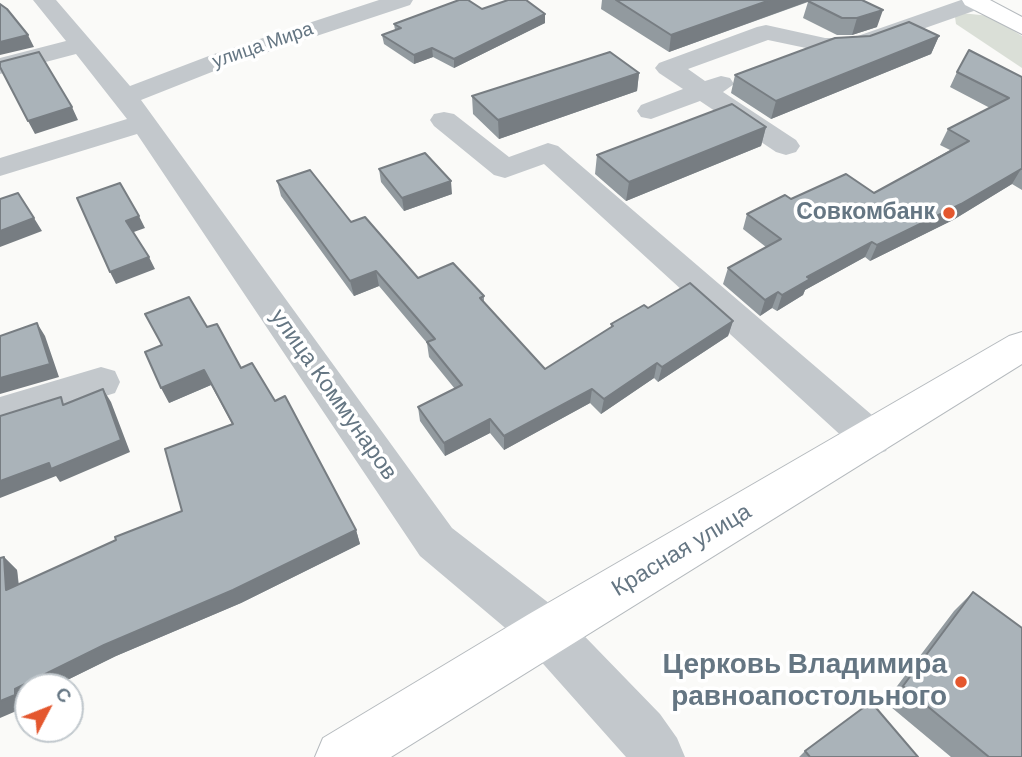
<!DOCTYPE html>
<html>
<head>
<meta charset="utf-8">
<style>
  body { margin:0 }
  #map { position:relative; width:1022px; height:757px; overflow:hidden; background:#fafaf8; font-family:"DM Sans",sans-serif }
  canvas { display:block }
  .north { position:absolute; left:14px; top:673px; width:70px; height:70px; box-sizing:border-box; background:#fff; border:2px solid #c1c8cd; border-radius:50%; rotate:48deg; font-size:19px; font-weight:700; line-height:28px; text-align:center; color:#657683 }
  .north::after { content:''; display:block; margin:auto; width:24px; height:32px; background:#e4572e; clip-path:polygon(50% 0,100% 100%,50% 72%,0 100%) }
</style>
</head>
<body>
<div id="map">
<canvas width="1022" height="757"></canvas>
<div class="north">С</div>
</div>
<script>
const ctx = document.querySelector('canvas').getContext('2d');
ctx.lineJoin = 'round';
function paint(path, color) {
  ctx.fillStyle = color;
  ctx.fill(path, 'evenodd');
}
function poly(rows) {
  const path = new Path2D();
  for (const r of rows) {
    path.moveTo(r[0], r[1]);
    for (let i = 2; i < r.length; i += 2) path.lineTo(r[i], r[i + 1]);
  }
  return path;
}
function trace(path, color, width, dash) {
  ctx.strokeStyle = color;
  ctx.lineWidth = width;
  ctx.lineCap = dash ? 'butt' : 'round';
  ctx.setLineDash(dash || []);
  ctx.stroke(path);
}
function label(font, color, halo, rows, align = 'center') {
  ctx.font = font + ' "DM Sans",sans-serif';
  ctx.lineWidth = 7;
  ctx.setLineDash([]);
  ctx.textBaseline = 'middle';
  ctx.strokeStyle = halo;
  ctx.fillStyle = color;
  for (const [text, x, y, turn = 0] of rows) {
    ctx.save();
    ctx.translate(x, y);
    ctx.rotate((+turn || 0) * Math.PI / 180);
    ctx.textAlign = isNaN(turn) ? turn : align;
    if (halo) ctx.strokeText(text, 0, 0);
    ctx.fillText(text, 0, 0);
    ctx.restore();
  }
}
paint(poly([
  [961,13,990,16,1022,36,1022,68,956,24,955,17]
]), '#dadfd7');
const major = poly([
  [962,0,990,0,1022,17,1022,34,965,5,962,0],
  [1022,332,1022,364,391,757,315,757,323,738,529,614,1009,336,1022,332]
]);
trace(major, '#b5babe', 2);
paint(poly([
  [33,0,56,0,130,86,214,54,379,0,413,0,410,5,232,64,141,100,452,528,563,614,660,714,677,738,685,757,626,757,529,648,420,556,137,134,0,176,0,158,127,119,76,54,0,74,0,58,66,41,33,0],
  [961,0,988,2,985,7,854,53,825,52,768,40,688,69,705,81,721,76,730,78,734,84,723,92,796,140,800,146,796,152,786,155,776,152,700,101,651,119,641,117,637,111,641,105,683,89,659,73,655,68,659,63,757,27,766,25,825,38,852,38,961,0],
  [444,112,454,114,509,157,548,143,558,146,886,427,892,439,886,451,872,456,858,451,544,164,505,178,494,175,434,126,430,120,434,114,444,112],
  [101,367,115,371,120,382,115,393,0,429,0,397,101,367]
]), '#c3c8cc');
paint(major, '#fff');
paint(poly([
  [602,0,862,0,877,27,852,35,837,35,803,18,808,2,669,52,601,9],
  [482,9,545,23,454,68,433,57,414,64,384,44,382,35,395,30,394,24],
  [939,36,931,54,771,119,731,93,735,75],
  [957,72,1022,77,1022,190,1012,184,953,220,870,261,865,257,805,290,803,295,777,311,772,308,760,316,723,284,728,268,766,247,743,229,747,214,791,199,874,193,950,150,940,145,948,129,990,108,950,87],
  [639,73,637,91,499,139,473,114,472,96],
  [766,127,761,146,626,201,595,174,597,155],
  [379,169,452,194,404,211,381,182],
  [277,181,351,222,418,278,484,296,484,303,545,369,611,327,611,324,648,308,733,321,728,336,658,382,654,378,601,414,590,403,504,450,490,433,445,456,420,421,418,407,455,389,429,357,427,343,379,286,354,296,281,196],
  [207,327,241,368,275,401,356,530,360,544,241,603,116,656,53,687,4,557,17,570,19,585,182,511,232,424,211,385,169,403],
  [973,592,1022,757,951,757,885,702,954,611],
  [805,751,918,757,799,757]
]), '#929a9f');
paint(poly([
  [770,0,812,0,669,52,671,35],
  [883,10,877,27,852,35,857,18],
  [545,14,545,23,454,68,454,59],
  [28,35,34,47,0,55,0,42],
  [939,36,931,54,771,119,776,101],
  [432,48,433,57,414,64,414,55],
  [639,73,637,91,499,139,498,120],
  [72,107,78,120,35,134,28,121],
  [766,127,761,146,626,201,629,182],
  [1021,169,1012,184,953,220,870,261,877,245],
  [451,181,452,194,404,211,402,198],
  [139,216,145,228,131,233,126,221],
  [34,218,42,231,0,247,0,231],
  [872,242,865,257,805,290,803,295,777,311,782,295,807,277],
  [149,257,155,269,116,284,110,272],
  [376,271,379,286,354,296,350,281],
  [778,292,772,308,760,316,765,300],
  [733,321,728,336,658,382,662,367],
  [37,323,45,336,59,377,0,394,0,378],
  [657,363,654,378,601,414,604,399],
  [204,370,211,385,169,403,161,388],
  [103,389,111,402,130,452,60,482,56,476,0,498,0,481],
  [592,389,590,403,504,450,504,436],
  [490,419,490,433,445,456,444,443],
  [356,530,360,544,241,603,116,656,53,687,28,687,28,706,0,718,0,701,15,689,104,645],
  [4,557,17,570,20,603,6,590]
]), '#777d82');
const building = poly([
  [459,0,468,0,482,9,508,0,526,0,545,14,454,59,432,48,414,55,382,35,401,28,394,24,459,0],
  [616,0,770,0,671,35,616,0],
  [809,0,862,0,883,10,857,18,842,18,808,1,809,0],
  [0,4,7,9,28,35,0,42,0,4],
  [909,22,939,36,776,101,735,75,835,38,870,36,909,22],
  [969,50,1022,77,1022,169,1021,169,961,204,877,245,872,242,807,277,810,279,782,295,778,292,765,300,728,268,781,239,747,214,785,195,791,199,846,174,874,193,969,141,948,129,1009,98,957,72,969,50],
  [39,52,72,107,28,121,0,67,0,62,39,52],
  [610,52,639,73,498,120,472,96,610,52],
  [732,104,766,127,629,182,597,155,732,104],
  [425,153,451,181,402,198,379,169,425,153],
  [310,170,351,222,365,217,418,278,453,263,484,296,480,298,545,369,613,326,611,324,644,305,648,308,690,283,733,321,662,367,657,363,604,399,592,389,504,436,490,419,444,443,418,407,462,385,427,342,435,339,376,271,350,281,277,181,310,170],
  [120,183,139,216,126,221,149,257,110,272,77,198,120,183],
  [18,193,34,218,0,231,0,199,18,193],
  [189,297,207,327,217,324,241,368,252,363,275,401,285,396,356,530,233,590,104,645,15,689,15,695,0,701,0,558,4,557,6,590,116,540,115,537,182,511,165,449,233,424,204,370,161,388,145,352,162,345,145,314,189,297],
  [37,323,50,364,0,378,0,336,37,323],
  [103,389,121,440,51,469,49,463,0,481,0,416,61,397,63,405,103,389],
  [973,592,1022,628,1022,757,989,757,903,686,973,592],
  [871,702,918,757,810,757,805,751,871,702]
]);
paint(building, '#aab3b9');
trace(building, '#777d82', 2);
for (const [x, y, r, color] of [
  [949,213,7,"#e4572e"],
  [961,682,7,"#e4572e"]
]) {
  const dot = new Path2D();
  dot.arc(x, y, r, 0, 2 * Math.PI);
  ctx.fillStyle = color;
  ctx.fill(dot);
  trace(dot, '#fff', 2.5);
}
label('19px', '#657683', '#fff', [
  ["улица Мира",263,46,-19]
]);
label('bold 23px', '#657683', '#fff', [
  ["Совкомбанк",935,213]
], 'right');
label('23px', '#657683', '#fff', [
  ["улица Коммунаров",333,395,55],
  ["Красная улица",682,551,-31]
]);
label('bold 28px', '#657683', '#fff', [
  ["Церковь Владимира",947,666],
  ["равноапостольного",947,698]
], 'right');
</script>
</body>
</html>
